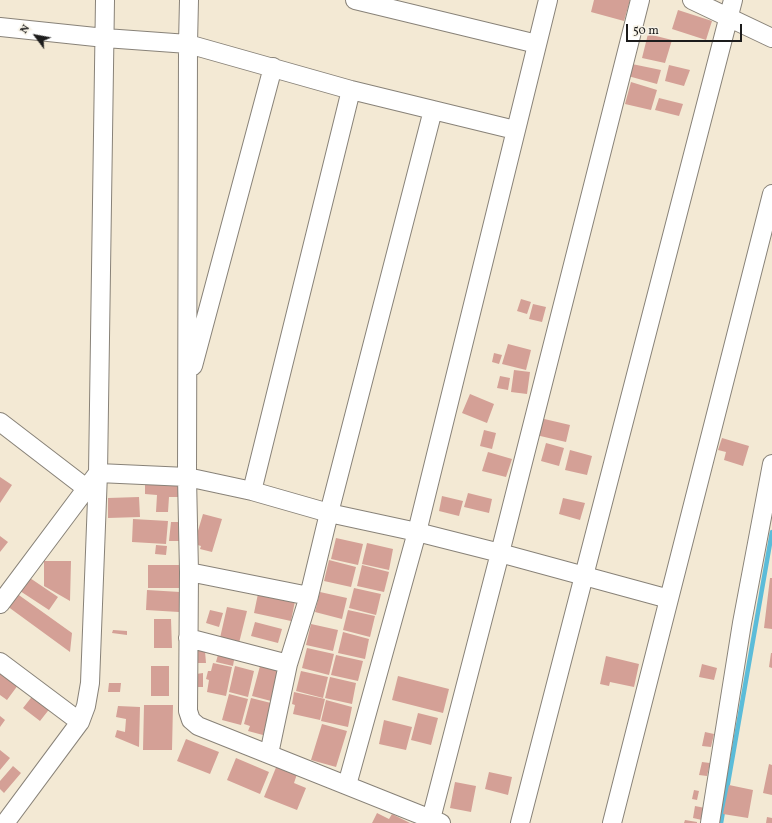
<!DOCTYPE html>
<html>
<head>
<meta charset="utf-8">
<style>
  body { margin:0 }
  #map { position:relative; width:772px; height:823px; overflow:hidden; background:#f3e9d4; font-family:Vollkorn,serif }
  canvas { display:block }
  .north { position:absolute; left:16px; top:16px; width:40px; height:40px; -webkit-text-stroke:3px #f7f3e8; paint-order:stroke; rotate:302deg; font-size:11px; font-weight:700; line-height:16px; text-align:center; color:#1c1c1c }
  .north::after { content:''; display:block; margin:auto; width:14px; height:18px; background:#1c1c1c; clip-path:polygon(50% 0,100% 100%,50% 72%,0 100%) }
  .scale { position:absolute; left:626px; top:24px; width:116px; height:18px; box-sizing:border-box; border:2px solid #1c1c1c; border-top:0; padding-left:5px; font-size:12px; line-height:14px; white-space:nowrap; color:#1c1c1c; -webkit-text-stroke:3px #f7f3e8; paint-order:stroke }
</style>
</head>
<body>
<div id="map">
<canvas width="772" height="823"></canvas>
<div class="north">N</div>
<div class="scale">50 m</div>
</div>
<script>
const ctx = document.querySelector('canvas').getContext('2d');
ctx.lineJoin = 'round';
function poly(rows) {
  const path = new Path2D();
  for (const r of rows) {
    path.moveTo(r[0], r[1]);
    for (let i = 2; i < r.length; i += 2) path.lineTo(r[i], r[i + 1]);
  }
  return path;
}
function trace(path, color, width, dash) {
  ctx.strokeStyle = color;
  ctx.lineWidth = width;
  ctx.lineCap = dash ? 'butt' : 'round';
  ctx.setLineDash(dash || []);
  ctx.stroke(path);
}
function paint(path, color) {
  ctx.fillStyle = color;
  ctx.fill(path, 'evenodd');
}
trace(poly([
  [721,823,772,532]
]), '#5bbcd9', 4.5);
paint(poly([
  [594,0,630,0,624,21,591,12],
  [678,10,712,21,706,40,672,29],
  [648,34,672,40,665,63,642,58],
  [632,64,661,70,657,84,628,76],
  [669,65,690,70,684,86,665,81],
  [631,82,657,90,651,110,625,104],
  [659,98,683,104,679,116,655,110],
  [521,299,531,302,527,314,517,311],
  [533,304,546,307,542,322,529,319],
  [508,344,531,350,526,370,502,364],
  [494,353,502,355,499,364,492,362],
  [514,370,530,372,527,394,511,392],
  [500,376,510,378,508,390,497,388],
  [470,394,494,404,487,423,462,413],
  [540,418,570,425,566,442,536,435],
  [484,430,496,433,492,449,480,446],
  [722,438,749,446,743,466,724,460,726,452,718,450],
  [546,443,564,448,559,466,541,461],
  [570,450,592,456,587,475,565,470],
  [488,452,512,459,506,477,482,471],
  [0,477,12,485,0,503],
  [145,480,180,480,180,497,169,497,168,512,156,512,157,495,145,494],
  [468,493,492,499,489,513,464,507],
  [442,496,463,501,459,516,439,511],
  [139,497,140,517,108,518,108,498],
  [563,498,585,503,580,520,559,514],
  [203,514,222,519,212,552,200,549,201,546,194,544],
  [133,519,168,521,166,544,132,542],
  [171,522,180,522,179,541,169,541],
  [0,536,8,542,0,552],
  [336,538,363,544,358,565,331,559],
  [367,543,393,549,389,570,362,564],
  [156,545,167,546,166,555,155,554],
  [329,560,356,567,351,587,324,581],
  [44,561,71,561,70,601,44,586],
  [148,565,179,565,179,588,148,588],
  [362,565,389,572,384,592,357,586],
  [27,576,58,597,49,610,17,589],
  [770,578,772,578,772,629,764,628],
  [354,588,381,594,376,615,349,608],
  [259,589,296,596,291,621,254,613],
  [147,590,180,592,179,612,146,610],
  [320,592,347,598,342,619,315,612],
  [16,593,72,633,70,652,7,606],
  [227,607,247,611,239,643,220,638],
  [210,610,223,613,219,627,206,623],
  [348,610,375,616,370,637,343,630],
  [154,619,171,619,172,648,154,648],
  [255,622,282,629,278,643,251,636],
  [311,624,338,630,333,651,306,645],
  [113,630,127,631,127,635,112,633],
  [343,632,369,639,365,659,338,653],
  [307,648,334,654,329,675,302,668],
  [195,651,205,651,206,663,195,663],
  [219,651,235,654,233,666,216,662],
  [771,653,772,653,772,668,769,667],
  [336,655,363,661,358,681,331,675],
  [606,656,639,664,634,687,610,682,609,686,600,684],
  [213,663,232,667,226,696,207,692,209,680,206,679,208,671,211,671],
  [702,664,717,668,714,680,699,677],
  [0,666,21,681,7,700,0,695],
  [151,666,169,666,169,696,151,696],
  [235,666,254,671,248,697,229,692],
  [260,666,281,672,271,701,252,696],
  [301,671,328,677,323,698,296,691],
  [203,673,203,687,196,687,196,674],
  [398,676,449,689,443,713,392,700],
  [330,677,356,683,352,704,325,698],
  [109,683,121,683,120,692,108,692],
  [294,692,325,699,320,720,293,714,295,705,292,704],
  [34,694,51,707,40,721,23,708],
  [229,694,248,699,241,725,222,720],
  [251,698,271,703,263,735,248,731,250,726,244,724],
  [326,700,352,707,348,727,321,721],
  [144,705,173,705,172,750,143,750],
  [118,706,140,707,139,747,115,737,117,730,125,732,126,719,116,717],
  [418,713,438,718,431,745,411,740],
  [0,716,5,720,0,727],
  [384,720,412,727,406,750,379,744],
  [322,724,347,731,336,767,311,760],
  [705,732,714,734,711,747,702,746],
  [186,739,219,752,210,774,177,761],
  [0,750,10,758,0,770],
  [236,758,269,772,260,794,227,780],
  [702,762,710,763,707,776,699,775],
  [769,764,772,765,772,795,763,793],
  [277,765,297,774,294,783,306,788,297,810,264,797],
  [13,766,21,773,4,793,0,789,0,781],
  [489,772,512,777,508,795,485,789],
  [455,782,476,786,471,812,450,808],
  [729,785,753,790,748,818,723,814],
  [694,790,699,791,697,800,692,799],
  [695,806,705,808,702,820,693,818],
  [377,813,389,819,392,814,410,823,372,823],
  [767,817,772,818,772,823,766,823],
  [685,820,697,822,697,823,684,823]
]), '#d4a096');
const minor = poly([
  [189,0,188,44,187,477,189,572,188,711,191,720,198,726,441,823],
  [355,0,537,44],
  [692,0,772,38],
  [0,27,105,38,188,44,351,90,515,130],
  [193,366,273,67],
  [0,422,86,488],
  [252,491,351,90],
  [189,572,309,596],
  [0,604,98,473,187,477,252,491,329,513,417,532,500,553,669,599],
  [188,638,288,664],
  [0,662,80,722],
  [269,754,288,664,309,596,329,513,433,110],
  [347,785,417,532,548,0],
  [431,819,500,553,640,0],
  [5,823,80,722,86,706,90,683,98,473,105,0],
  [520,823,733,0],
  [612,823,772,194],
  [710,823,742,623,772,464]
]);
trace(minor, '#888278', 20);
trace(minor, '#fff', 18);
</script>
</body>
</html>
